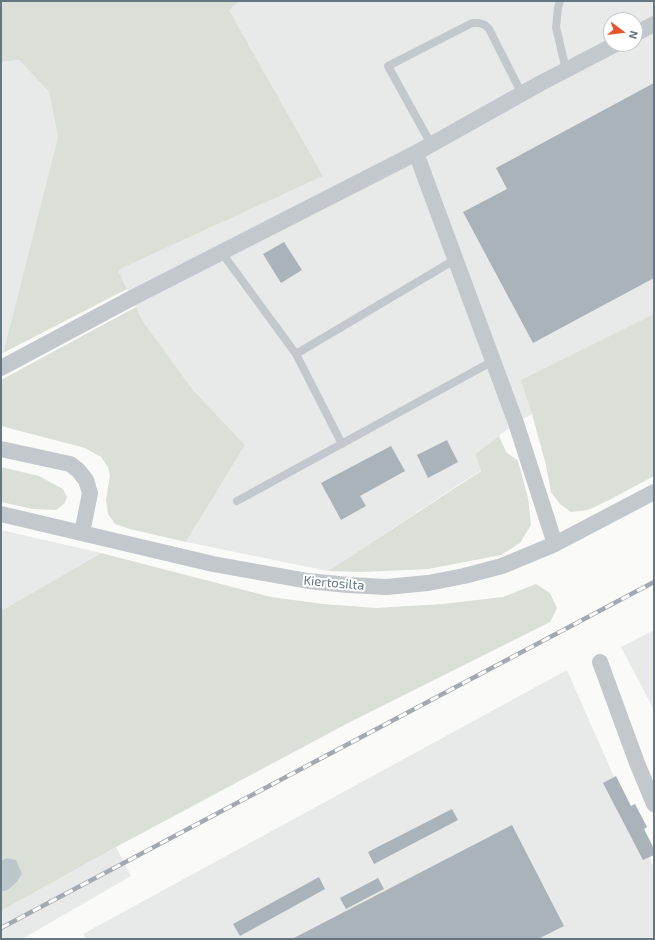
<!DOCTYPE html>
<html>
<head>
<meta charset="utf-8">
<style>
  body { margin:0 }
  #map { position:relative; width:655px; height:940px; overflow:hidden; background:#fafaf8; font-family:"Exo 2",sans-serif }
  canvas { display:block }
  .frame { position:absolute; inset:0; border:2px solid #657683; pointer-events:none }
  .north { position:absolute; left:603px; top:12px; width:40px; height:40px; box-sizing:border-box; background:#fff; border:1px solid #c1c8cd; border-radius:50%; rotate:105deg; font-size:11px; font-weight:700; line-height:16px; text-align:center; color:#657683 }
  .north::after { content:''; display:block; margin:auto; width:14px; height:18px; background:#e4572e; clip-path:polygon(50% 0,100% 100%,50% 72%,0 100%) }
</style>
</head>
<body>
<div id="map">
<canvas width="655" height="940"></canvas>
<div class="frame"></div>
<div class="north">N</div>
</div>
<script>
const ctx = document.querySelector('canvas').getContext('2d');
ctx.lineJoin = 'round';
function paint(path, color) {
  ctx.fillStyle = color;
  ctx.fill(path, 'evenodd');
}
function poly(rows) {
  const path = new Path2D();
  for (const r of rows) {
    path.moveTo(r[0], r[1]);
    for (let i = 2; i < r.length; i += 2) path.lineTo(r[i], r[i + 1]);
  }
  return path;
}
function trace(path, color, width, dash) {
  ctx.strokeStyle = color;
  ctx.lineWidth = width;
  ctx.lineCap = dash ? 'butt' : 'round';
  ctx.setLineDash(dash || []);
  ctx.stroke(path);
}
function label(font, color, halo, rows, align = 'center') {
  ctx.font = font + ' "Exo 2",sans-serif';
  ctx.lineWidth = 4;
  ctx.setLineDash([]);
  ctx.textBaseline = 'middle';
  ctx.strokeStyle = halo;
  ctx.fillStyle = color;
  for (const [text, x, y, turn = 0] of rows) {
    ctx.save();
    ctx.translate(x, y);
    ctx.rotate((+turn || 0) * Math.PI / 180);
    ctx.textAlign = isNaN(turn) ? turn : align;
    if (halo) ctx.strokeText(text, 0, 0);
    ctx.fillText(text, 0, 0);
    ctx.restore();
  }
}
paint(poly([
  [240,1,654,1,654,314,522,380,532,414,516,423,475,454,481,470,328,571,186,542,245,445,193,390,142,320,118,270,323,176,229,10],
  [611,20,635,20,635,44,611,44],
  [19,60,49,92,58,137,3,353,1,354,1,62],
  [1,530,101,553,1,611],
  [654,630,654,710,621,647],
  [567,670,654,868,654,939,86,939,83,934],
  [116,847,131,876,22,939,1,939,1,911]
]), '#e8e9e9');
paint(poly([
  [1,1,240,1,229,10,323,176,118,270,127,289,3,353,58,137,49,92,19,60,1,62],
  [136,307,142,320,193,390,245,445,186,542,130,529,115,524,108,514,106,500,110,475,108,467,101,457,85,448,1,426,1,380],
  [654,314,654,476,609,500,588,510,571,512,560,504,551,492,546,465,532,414,521,380],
  [499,436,506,452,518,461,528,498,531,525,520,543,501,555,428,569,361,572,328,571,481,471,475,454],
  [1,467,39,476,63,489,67,497,64,504,56,510,33,509,1,502],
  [101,553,271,597,323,604,376,608,443,604,503,597,536,584,550,593,557,608,550,622,350,722,116,847,1,911,1,892,8,890,17,882,22,874,6,858,1,861,1,611]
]), '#dadfd7');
paint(poly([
  [6,858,16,860,22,874,17,882,8,890,1,892,1,861]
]), '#bbc7cb');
paint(poly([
  [654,83,654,278,533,343,463,212,507,189,496,168],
  [284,242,302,270,281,283,263,254],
  [447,440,458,462,428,478,417,455],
  [391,446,405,471,360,496,366,506,341,520,321,483],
  [616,776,631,806,635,804,647,827,644,829,654,849,654,855,643,860,603,783],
  [452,809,458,820,374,864,368,852],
  [512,825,564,926,538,939,292,939],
  [319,877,325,889,240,936,233,924],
  [378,878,384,889,346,909,340,898]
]), '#aab3b9');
trace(poly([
  [560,1,558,8,556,27,566,70],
  [431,144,388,66,472,23,479,23,485,25,489,29,522,94],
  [222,253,296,354,342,444],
  [296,354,456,259],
  [237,501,493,361]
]), '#c3c8cc', 8);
trace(poly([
  [635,34,654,24],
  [416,153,516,423,555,544],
  [1,368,132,298,416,153,541,83,616,44],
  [1,449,70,464,78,470,86,480,90,493,82,533],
  [1,514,213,564,308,581,348,585,386,587,428,583,464,576,502,566,555,544,654,492],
  [600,662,637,763,654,804]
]), '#c3c8cc', 16);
const rail = poly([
  [1,928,654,582]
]);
trace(rail, '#a2aab0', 4.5);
trace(rail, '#fff', 3, [9]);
label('13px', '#657683', '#fff', [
  ["Kiertosilta",334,583,5]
]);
</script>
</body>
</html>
